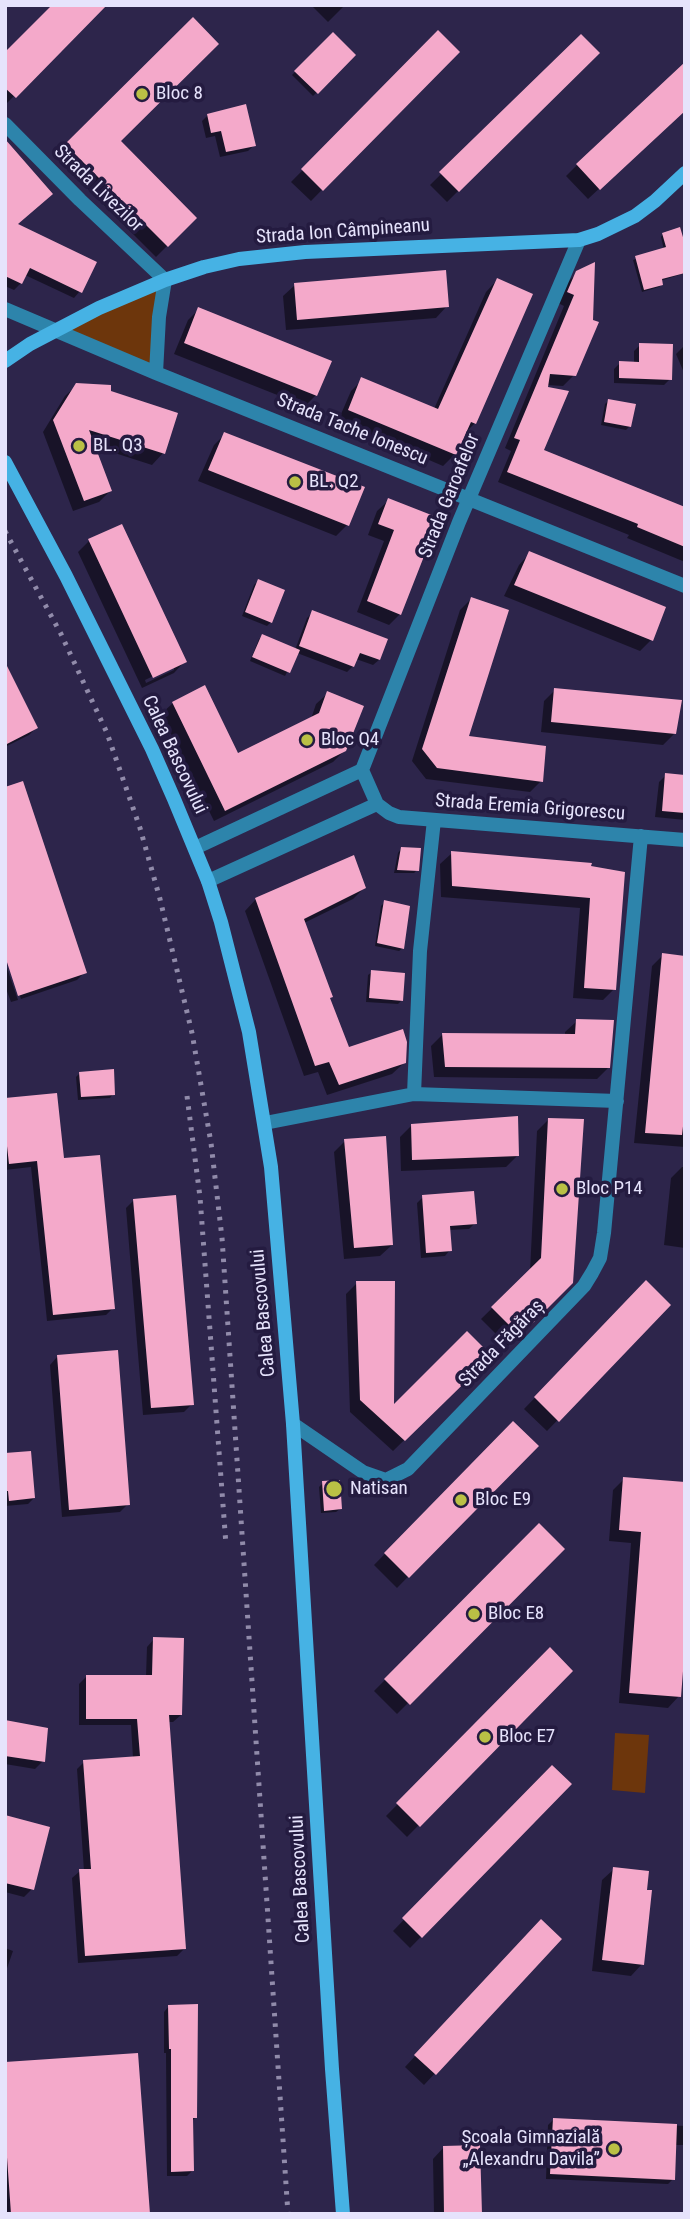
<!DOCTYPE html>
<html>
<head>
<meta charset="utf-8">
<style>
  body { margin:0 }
  #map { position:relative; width:690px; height:2219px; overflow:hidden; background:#2d254b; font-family:"Roboto Condensed",sans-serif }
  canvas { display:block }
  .frame { position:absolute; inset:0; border:7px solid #e6e3fc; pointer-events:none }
</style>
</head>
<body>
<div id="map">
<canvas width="690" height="2219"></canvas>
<div class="frame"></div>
</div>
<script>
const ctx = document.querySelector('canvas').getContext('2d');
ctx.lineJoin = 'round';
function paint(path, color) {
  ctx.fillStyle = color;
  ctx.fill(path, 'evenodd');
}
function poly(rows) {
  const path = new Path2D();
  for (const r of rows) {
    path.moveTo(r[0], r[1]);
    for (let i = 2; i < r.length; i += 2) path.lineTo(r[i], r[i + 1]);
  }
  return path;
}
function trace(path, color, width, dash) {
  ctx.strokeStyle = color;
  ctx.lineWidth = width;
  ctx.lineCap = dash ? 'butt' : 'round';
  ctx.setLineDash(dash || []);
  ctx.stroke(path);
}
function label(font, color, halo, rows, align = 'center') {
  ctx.font = font + ' "Roboto Condensed",sans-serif';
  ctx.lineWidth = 7;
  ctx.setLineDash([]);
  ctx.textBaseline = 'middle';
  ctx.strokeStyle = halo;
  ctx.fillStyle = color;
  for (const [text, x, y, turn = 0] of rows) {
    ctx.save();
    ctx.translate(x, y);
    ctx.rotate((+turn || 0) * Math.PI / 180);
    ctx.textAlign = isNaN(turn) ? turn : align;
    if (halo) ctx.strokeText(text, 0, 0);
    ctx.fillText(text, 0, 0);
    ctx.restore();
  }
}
paint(poly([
  [165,280,156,373,56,330],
  [615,1733,649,1735,645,1793,612,1790]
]), '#6d360c');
paint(poly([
  [105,5,5,105,5,55],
  [311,5,345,5,328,22],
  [193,19,118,141,195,218,156,257,55,156],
  [438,33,457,52,311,201,291,182],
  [333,34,354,55,313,96,292,75],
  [581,36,597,53,447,202,430,185],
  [685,109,588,199,566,176,577,165],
  [208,115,254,145,248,151,220,157,215,136,206,138,202,121],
  [16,225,80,291,74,298,25,275,21,283,14,290,5,286,5,234],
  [663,234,685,250,685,273,660,281,661,285,659,287,642,292,633,260,664,250,661,237],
  [577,273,574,375,563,386,547,385,542,451,685,509,685,562,627,538,629,535,498,482,511,451,505,448,564,306,558,303,566,284],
  [497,280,531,295,475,423,464,434,455,454,443,466,338,421,351,391,362,380,434,409,486,292],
  [295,285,447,306,436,318,286,330,283,296],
  [199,309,316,395,305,406,174,354,188,320],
  [640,345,670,379,664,385,614,383,614,369,620,363,634,364,634,351],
  [683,347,685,347,685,375,676,354],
  [77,385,109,393,163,453,152,465,93,446,110,491,99,502,73,511,43,432,65,396],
  [608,401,630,426,626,430,601,425,605,404],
  [225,434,347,525,336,536,198,481,214,445],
  [389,500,437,519,400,614,389,625,357,612,384,541,368,535,377,511],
  [89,541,185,661,174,673,142,688,78,552],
  [174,666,174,670,146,683,145,680],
  [530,553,651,640,640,651,504,596,519,565],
  [258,581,271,622,267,626,242,616,254,585],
  [471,599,467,738,541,781,530,792,426,779,412,761,460,610],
  [313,612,379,660,373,665,356,659,353,666,347,672,297,653,285,676,250,661,259,639,262,636,295,650,307,618],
  [5,666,36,728,29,735,5,747],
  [204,688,237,755,311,719,316,704,328,693,345,750,333,762,214,821,161,714,173,703],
  [555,690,674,734,663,745,541,732,544,701],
  [666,775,685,777,685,820,655,817,659,782],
  [401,849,417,870,414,873,394,873,398,853],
  [452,853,590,865,614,989,603,1000,573,998,580,908,441,897,440,864],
  [364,888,353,899,304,923,328,999,348,1049,404,1063,392,1074,327,1095,318,1072,304,1076,245,911,256,899],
  [385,902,403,948,399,951,375,946,381,906],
  [5,951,85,972,77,980,21,999],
  [663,955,685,958,685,1147,634,1143,652,966],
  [5,962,18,1000,11,1002,5,986],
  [372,972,402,1000,398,1004,366,1002,368,975],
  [577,1021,608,1068,597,1079,434,1077,431,1046,442,1035,565,1036,565,1032],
  [80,1073,113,1094,110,1098,78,1100,76,1077],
  [5,1100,63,1160,113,1308,106,1315,47,1321,31,1167,5,1170],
  [548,1120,572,1282,508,1346,481,1319,530,1271,537,1131],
  [411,1126,517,1156,506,1167,401,1171,400,1137],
  [345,1141,392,1245,380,1256,344,1259,334,1152],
  [682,1167,685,1167,685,1248,664,1245,671,1178],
  [423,1197,475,1223,469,1229,449,1230,450,1250,445,1256,421,1258,417,1203],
  [134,1200,192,1404,184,1412,143,1415,126,1208],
  [357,1283,392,1408,490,1356,393,1451,350,1412,346,1294],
  [646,1283,669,1305,547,1431,524,1409],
  [57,1357,128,1504,120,1512,62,1517,50,1365],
  [513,1423,536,1446,397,1588,374,1565],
  [5,1455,34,1498,28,1504,5,1506],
  [624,1479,685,1484,679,1696,668,1708,619,1703,631,1543,609,1541,613,1490],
  [323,1483,340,1509,336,1512,321,1513,319,1487],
  [539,1525,562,1549,397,1714,374,1691],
  [154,1639,181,1715,173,1722,168,1722,184,1949,177,1956,78,1963,72,1878,80,1871,84,1871,77,1769,84,1762,133,1758,131,1725,79,1725,79,1684,87,1676,146,1676,147,1647],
  [550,1650,571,1671,407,1837,386,1816],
  [5,1721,43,1761,35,1769,5,1764],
  [552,1767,570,1784,410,1948,393,1931],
  [5,1817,32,1889,24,1897,5,1892],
  [614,1869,642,1964,631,1976,592,1971,602,1880],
  [530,1932,560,1939,424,2085,405,2067],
  [5,1948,13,1951,5,1974],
  [169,2006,195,2118,192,2121,192,2171,187,2176,167,2176,166,2053,164,2053,164,2012],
  [5,2063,148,2214,5,2214],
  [553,2120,685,2126,685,2145,675,2145,673,2179,668,2184,546,2179,548,2125],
  [444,2147,480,2214,434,2214,433,2159]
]), '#0007');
paint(poly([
  [52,5,107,5,16,98,5,88,5,52],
  [193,17,219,44,121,141,197,218,168,247,65,144],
  [438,30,460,52,323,191,301,169],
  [333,32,356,55,318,94,294,71],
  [581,34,600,53,459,192,439,172],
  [685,62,685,111,600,190,576,164],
  [246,104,256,146,226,152,221,131,211,133,207,114],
  [5,139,53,194,18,224,97,262,82,293,30,268,22,284,5,276],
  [680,227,685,244,685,273,662,279,663,285,644,290,635,256,666,247,662,233],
  [595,262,593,320,599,322,576,376,550,374,548,387,569,391,544,450,685,507,685,547,637,527,638,524,507,472,520,440,514,438,574,295,567,292,576,271],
  [446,270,449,307,297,320,294,283],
  [497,278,533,294,476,424,471,422,456,455,348,410,361,377,438,409],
  [198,307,332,361,317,396,184,343],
  [639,343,673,344,672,380,619,378,619,361,639,362],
  [76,383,111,385,111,391,178,413,165,454,89,430,112,491,84,501,53,420],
  [608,399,636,404,631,427,604,422],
  [224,432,365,487,349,526,208,470],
  [388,498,439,518,401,615,367,601,394,530,378,524],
  [122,524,187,662,153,678,88,539],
  [529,551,666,607,653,641,514,585],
  [258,579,285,590,272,623,245,612],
  [471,597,509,610,469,736,546,746,543,782,437,768,422,749],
  [312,610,388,639,380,660,360,653,354,667,299,646],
  [262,634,300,650,290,673,252,657],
  [5,662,38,728,5,745],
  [205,685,238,753,319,713,327,691,364,706,346,751,225,811,172,702],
  [554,688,682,700,676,734,551,722],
  [665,773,685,775,685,813,662,811],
  [23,781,87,973,18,996,5,956,5,787],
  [401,847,421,848,419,871,397,870],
  [451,851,592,863,591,866,625,872,616,990,584,988,590,898,452,886],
  [354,855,366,888,304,919,333,997,330,998,349,1047,403,1029,407,1042,406,1063,339,1085,329,1062,315,1066,255,898],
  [384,900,410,906,404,949,377,943],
  [662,953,685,956,685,1109,682,1135,645,1133],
  [371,970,405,973,403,1001,369,998],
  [576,1019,614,1020,610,1068,445,1067,442,1033,575,1034],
  [114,1069,115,1095,81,1097,79,1072],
  [57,1093,64,1158,100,1155,115,1309,53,1315,37,1161,9,1164,5,1128,5,1098],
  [518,1116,519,1156,412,1160,411,1124],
  [548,1118,584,1119,573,1283,520,1336,491,1307,541,1258],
  [386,1136,393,1245,354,1248,344,1139],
  [474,1191,477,1224,450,1226,452,1251,426,1253,422,1195],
  [176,1195,194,1405,151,1408,133,1199],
  [646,1280,671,1305,559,1422,534,1397],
  [356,1281,395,1281,394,1404,467,1331,492,1356,405,1441,360,1400],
  [118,1350,130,1505,69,1510,57,1355],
  [513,1421,539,1446,409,1578,384,1553],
  [31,1451,35,1498,9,1501,8,1491,5,1491,5,1453],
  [623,1477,685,1482,685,1645,681,1697,629,1693,641,1532,619,1530],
  [340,1480,342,1509,324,1511,322,1481],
  [539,1523,565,1549,410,1705,384,1679],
  [153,1637,184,1638,182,1715,169,1715,186,1949,85,1956,79,1869,91,1869,83,1760,140,1756,137,1719,86,1719,86,1675,152,1675],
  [550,1647,573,1671,420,1827,396,1803],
  [5,1720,48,1728,45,1762,5,1756],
  [552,1765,572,1784,422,1938,402,1918],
  [5,1815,50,1827,34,1890,5,1883],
  [613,1867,649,1871,647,1890,652,1890,644,1965,602,1960],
  [541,1919,562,1939,436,2075,414,2055],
  [198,2004,197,2118,193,2118,194,2171,171,2172,171,2049,169,2049,168,2005],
  [138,2053,150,2214,11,2214,5,2129,5,2062],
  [553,2118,677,2124,675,2180,550,2174],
  [480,2145,482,2214,444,2214,443,2146]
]), '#f4a9ca');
trace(poly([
  [5,124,80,200,165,280,159,317,156,373],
  [5,309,156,373,685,586],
  [362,770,459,522,579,240],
  [362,770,377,804,389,813,399,817,685,840],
  [195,848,362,770],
  [208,881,377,804],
  [414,1094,617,1101],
  [265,1123,414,1094,420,951,434,820],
  [293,1424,363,1472,386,1480,408,1469,584,1286,592,1273,600,1258,604,1233,641,836]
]), '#2d84ab', 14);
trace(poly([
  [5,361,30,344,99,308,165,280,204,267,239,259,305,252,579,240,598,234,635,216,655,201,685,173],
  [5,462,66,576,152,749,174,799,208,881,221,922,249,1032,271,1167,293,1424,332,2069,343,2214]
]), '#46b2e4', 14);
trace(poly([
  [5,531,61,634,107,733,140,828,160,899,192,1033,211,1143,222,1238,288,2214],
  [187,1096,200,1197,226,1545]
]), '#918baa', 5, [3.5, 7]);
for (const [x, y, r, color] of [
  [142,94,7,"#bac045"],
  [79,446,7,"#bac045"],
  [295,482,7,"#bac045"],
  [307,740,7,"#bac045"],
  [562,1189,7,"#bac045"],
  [334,1489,9,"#bac045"],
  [461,1500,7,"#bac045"],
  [474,1614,7,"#bac045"],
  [485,1737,7,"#bac045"],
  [614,2149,7,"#bac045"]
]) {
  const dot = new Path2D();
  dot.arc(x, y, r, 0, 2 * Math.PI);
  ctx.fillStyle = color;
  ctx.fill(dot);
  trace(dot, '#241b40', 2.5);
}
label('19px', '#e6e3fc', '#241b40', [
  ["Bloc 8",156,94],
  ["BL. Q3",93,446],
  ["BL. Q2",309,482],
  ["Bloc Q4",321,740],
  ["Bloc P14",576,1189],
  ["Natisan",350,1489],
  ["Bloc E9",475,1500],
  ["Bloc E8",488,1614],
  ["Bloc E7",499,1737],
  ["Școala Gimnazială",600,2138,"right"],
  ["„Alexandru Davila”",600,2160,"right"]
], 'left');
label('19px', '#e6e3fc', '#241b40', [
  ["Strada Livezilor",98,189,44],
  ["Strada Ion Câmpineanu",343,232,-4],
  ["Strada Tache Ionescu",352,430,22],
  ["Strada Garoafelor",450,496,-68],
  ["Calea Bascovului",174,755,65],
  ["Strada Eremia Grigorescu",530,808,4],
  ["Calea Bascovului",264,1313,-95],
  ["Strada Făgăraș",502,1344,-46],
  ["Calea Bascovului",301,1879,-93]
]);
</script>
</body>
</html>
